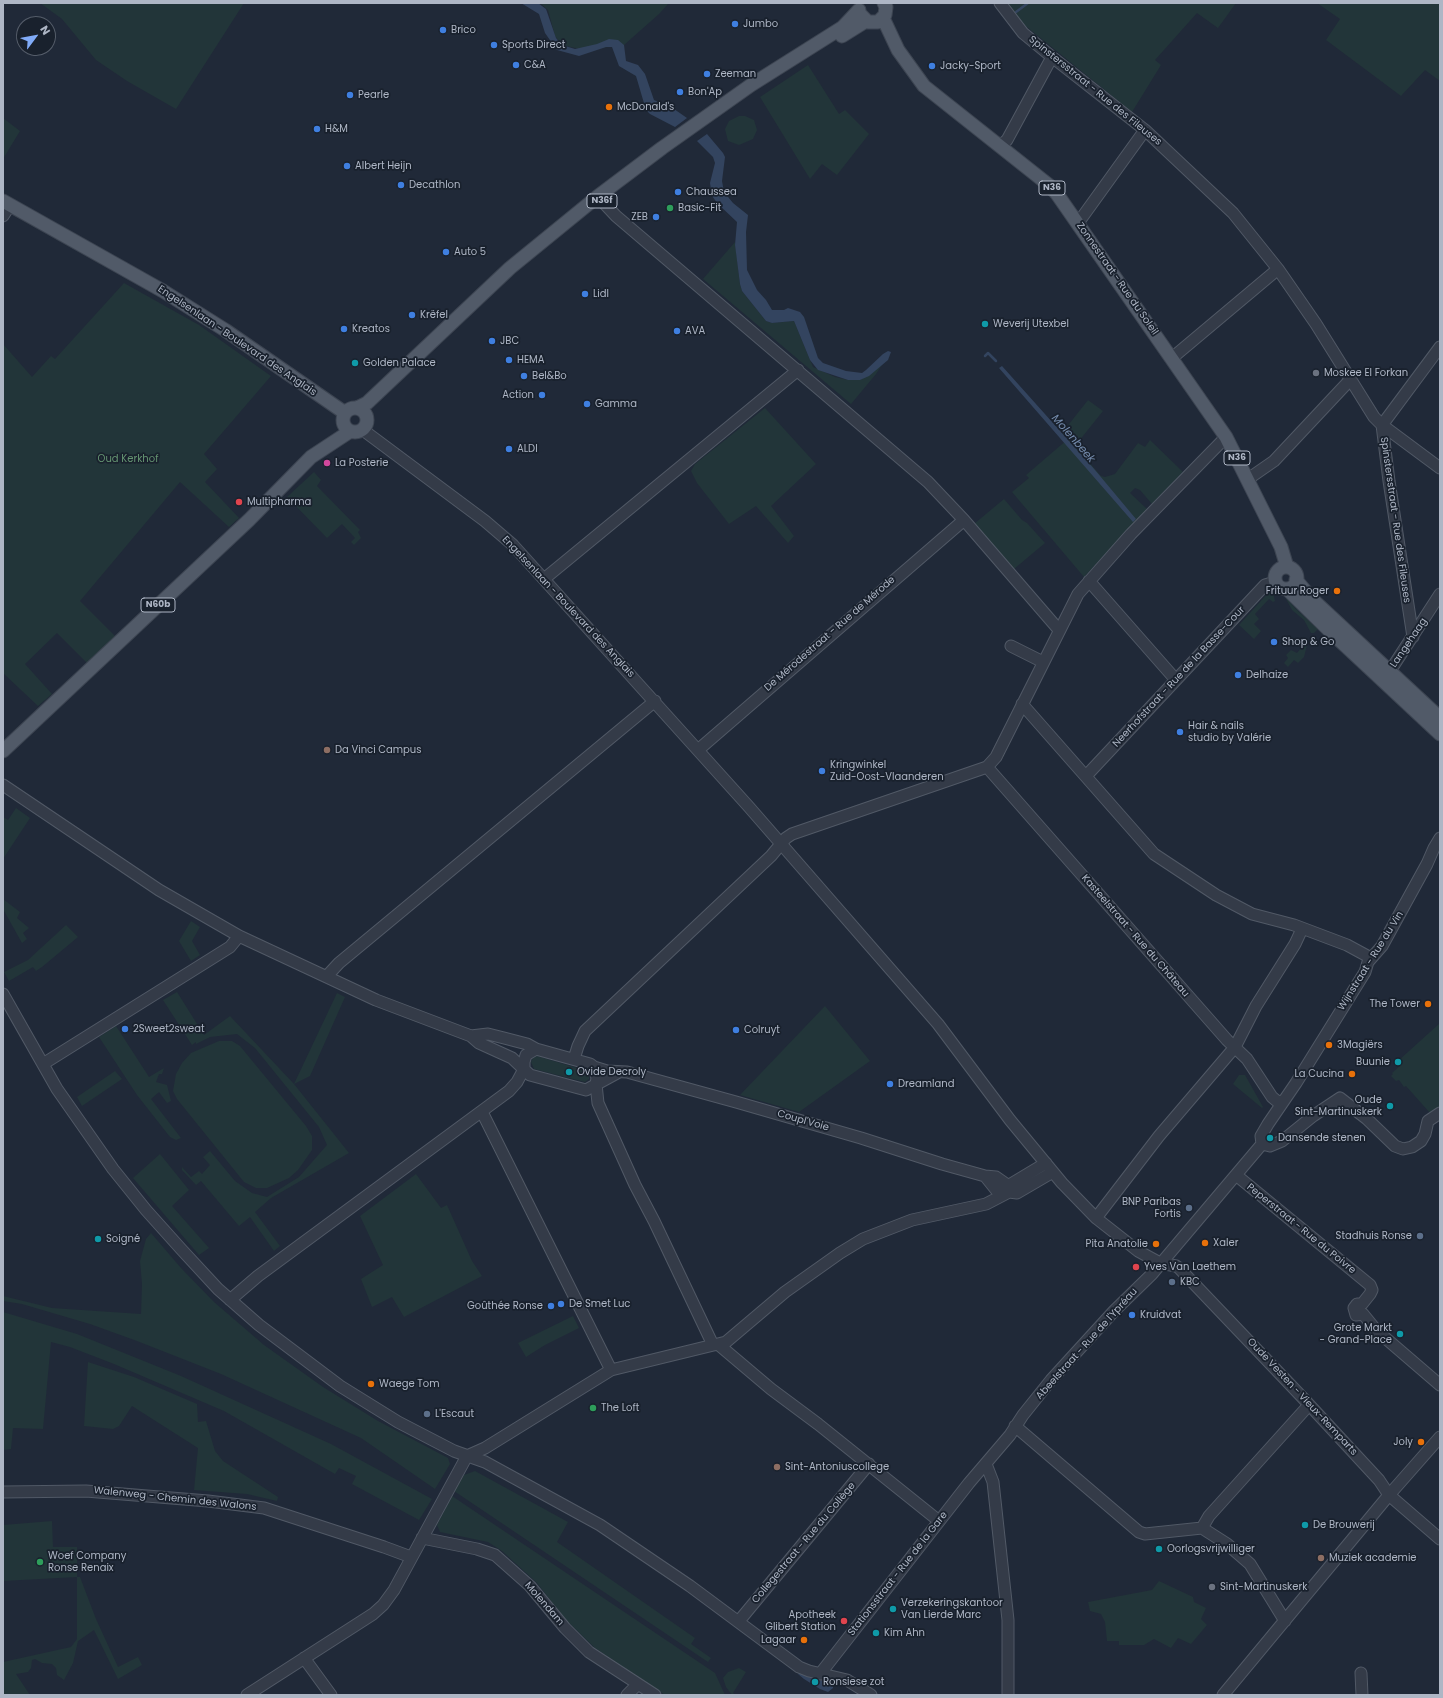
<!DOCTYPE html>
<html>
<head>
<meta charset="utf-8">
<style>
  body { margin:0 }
  #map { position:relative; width:1443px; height:1698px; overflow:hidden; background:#202938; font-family:Poppins,sans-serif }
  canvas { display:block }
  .frame { position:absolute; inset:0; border:4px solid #aeb6c5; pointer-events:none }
  .north { position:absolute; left:16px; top:16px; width:40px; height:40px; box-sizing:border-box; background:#19212d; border:1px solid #555d6a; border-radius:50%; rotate:58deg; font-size:11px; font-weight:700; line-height:16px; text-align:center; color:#aeb6c5 }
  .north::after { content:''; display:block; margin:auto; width:14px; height:18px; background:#80abf8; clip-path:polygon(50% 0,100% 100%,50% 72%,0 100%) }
</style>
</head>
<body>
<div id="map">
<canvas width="1443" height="1698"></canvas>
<div class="frame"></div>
<div class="north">N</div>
</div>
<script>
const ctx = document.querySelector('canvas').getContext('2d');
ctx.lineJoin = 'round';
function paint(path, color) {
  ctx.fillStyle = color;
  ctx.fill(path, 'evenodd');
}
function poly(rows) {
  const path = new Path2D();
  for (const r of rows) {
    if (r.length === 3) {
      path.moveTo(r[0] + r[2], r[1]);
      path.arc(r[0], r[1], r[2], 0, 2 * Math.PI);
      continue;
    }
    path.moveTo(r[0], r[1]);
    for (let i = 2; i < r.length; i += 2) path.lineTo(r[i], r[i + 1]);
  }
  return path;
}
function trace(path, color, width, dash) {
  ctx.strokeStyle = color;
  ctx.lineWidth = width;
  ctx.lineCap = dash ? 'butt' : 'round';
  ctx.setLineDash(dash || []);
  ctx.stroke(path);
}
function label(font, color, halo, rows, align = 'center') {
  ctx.font = font + ' Poppins,sans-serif';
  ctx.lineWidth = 3.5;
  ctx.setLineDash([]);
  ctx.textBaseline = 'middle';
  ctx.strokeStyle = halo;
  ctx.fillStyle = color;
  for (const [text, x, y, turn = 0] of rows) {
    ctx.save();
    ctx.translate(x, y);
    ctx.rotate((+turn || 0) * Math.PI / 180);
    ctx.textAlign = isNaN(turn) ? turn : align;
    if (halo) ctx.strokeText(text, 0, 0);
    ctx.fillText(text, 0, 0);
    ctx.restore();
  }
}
paint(poly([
  [40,3,244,3,176,109,127,81,96,60,62,19],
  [540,3,669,3,659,14,624,45,584,50,562,45,555,36,548,10],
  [1006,3,1236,3,1218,28,1197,13,1155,60,1161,65,1132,112,1017,19],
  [1317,3,1440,3,1440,81,1425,70,1401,96,1326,40,1340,19],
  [808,65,839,114,845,110,869,134,837,175,822,164,810,179,760,97],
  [739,116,745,116,754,120,757,130,753,139,739,145,728,141,725,129,729,121],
  [3,118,20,131,3,159],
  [735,242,740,284,742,291,766,321,772,323,794,321,813,367,835,377,848,380,860,380,883,363,876,374,851,404,703,279],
  [124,283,199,325,271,376,204,454,217,469,205,482,239,518,229,527,180,482,80,601,116,637,87,663,57,633,25,664,52,694,38,706,3,673,3,344,32,377,51,356,55,359],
  [1088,400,1103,411,1075,446,1101,476,1105,477,1115,474,1138,443,1145,447,1150,440,1183,472,1152,504,1140,490,1135,488,1130,493,1147,509,1084,577,1012,492,1029,478,1026,475,1068,439,1062,433],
  [765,408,816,464,771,506,794,536,788,543,756,506,729,524,697,483,691,471,695,464],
  [314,472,321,480,317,486,360,530,358,532,361,538,354,545,351,542,355,538,342,524,327,538,287,497],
  [1004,499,1022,520,1027,523,1045,543,1014,569,974,524],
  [1269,592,1273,592,1275,601,1273,602,1269,599,1255,614,1259,619,1254,624,1261,631,1254,639,1239,625],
  [1286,596,1295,608,1318,629,1314,633,1311,633,1304,620,1292,610,1285,597],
  [1303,636,1308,641,1304,657,1298,663,1294,660,1288,667,1284,663,1288,658,1286,655,1291,650,1297,653,1307,641],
  [16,808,30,818,3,859,3,817,8,820],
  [3,899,20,912,17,918,29,928,23,933,27,939,22,943,3,909],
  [191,921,200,927,192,941,200,955,191,961,179,941],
  [66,925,78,937,42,967,36,971,33,967,9,981,4,972,28,960],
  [177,992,204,1035,230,1016,294,1084,337,993,345,997,310,1076,294,1084,349,1153,271,1198,255,1212,280,1246,274,1251,250,1217,239,1226,201,1181,196,1185,182,1170,182,1167,191,1177,199,1171,202,1174,210,1165,203,1157,210,1151,235,1181,252,1193,267,1197,299,1177,327,1145,319,1127,255,1048,237,1034,210,1037,196,1044,196,1042,192,1045,163,1000],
  [825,1006,870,1061,799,1112,740,1095],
  [1440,1023,1440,1108,1430,1113,1406,1086,1404,1087,1399,1080,1396,1081,1391,1076,1393,1074,1392,1073,1401,1065,1398,1061],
  [116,1026,149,1077,164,1068,162,1074,159,1074,156,1082,167,1085,171,1101,167,1103,159,1092,151,1099,181,1138,176,1140,170,1137,137,1095,99,1037],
  [219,1041,232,1041,240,1046,306,1126,312,1136,312,1150,298,1170,289,1178,267,1188,256,1188,244,1182,177,1099,173,1091,176,1074,182,1063,191,1053],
  [537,1056,587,1071,589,1073,589,1079,585,1082,534,1069,531,1062,533,1058],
  [115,1071,122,1079,82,1106,77,1097],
  [1239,1075,1245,1075,1263,1107,1262,1108,1233,1084],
  [160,1154,189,1190,172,1206,209,1248,199,1255,133,1178],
  [416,1174,441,1208,447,1205,472,1261,482,1276,404,1317,392,1297,372,1307,361,1279,383,1265,360,1216],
  [151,1233,181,1268,214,1302,264,1345,323,1387,378,1421,448,1458,450,1464,435,1489,361,1438,221,1374,137,1341,90,1324,22,1304,3,1301,3,1296,52,1308,141,1314,142,1284,140,1261,146,1239],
  [3,1312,77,1334,181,1376,331,1444,432,1499,419,1520,352,1484,356,1476,339,1468,335,1474,224,1411,114,1364,70,1347,51,1342,43,1429,13,1428,11,1449,3,1450],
  [573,1316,579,1328,545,1345,526,1357,518,1343],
  [88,1362,134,1377,197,1404,198,1422,206,1421,215,1451,223,1461,278,1497,277,1501,247,1494,194,1490,198,1448,132,1406,119,1426,113,1429,84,1426],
  [475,1471,568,1522,557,1542,695,1638,691,1644,711,1658,708,1662,454,1491,464,1475],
  [452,1496,715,1673,725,1695,665,1695,595,1648,566,1620,537,1583,502,1551,488,1542,440,1532,437,1525],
  [52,1521,53,1547,77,1547,77,1577,80,1577,96,1619,118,1667,138,1657,142,1665,118,1679,94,1630,78,1641,73,1663,64,1680,57,1675,56,1668,52,1664,42,1663,35,1659,32,1660,31,1668,28,1672,16,1674,30,1695,3,1695,3,1662,71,1647,77,1639,77,1577,3,1581,3,1525],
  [1159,1581,1193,1597,1194,1602,1206,1608,1201,1619,1207,1625,1191,1644,1178,1638,1171,1648,1154,1639,1144,1645,1119,1645,1119,1641,1107,1641,1105,1622,1101,1614,1090,1611,1088,1602,1152,1590],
  [739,1668,746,1672,733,1693,736,1695,732,1695,726,1687,723,1678,728,1672]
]), '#223539');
paint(poly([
  [521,3,538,3,546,9,556,38,562,45,575,49,597,44,609,39,618,40,624,45,626,61,638,65,645,74,654,100,674,109,687,118,675,127,650,114,646,110,636,76,619,66,612,47,606,47,579,56,557,50,545,33,539,14],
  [707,134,723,153,725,157,722,181,724,192,733,203,748,215,746,232,747,270,757,290,766,300,772,310,784,310,788,308,800,312,804,317,818,358,823,363,846,371,862,373,866,370,883,354,888,351,891,352,888,360,869,376,860,380,848,380,818,370,810,360,794,321,772,323,766,321,742,291,740,284,735,245,737,222,718,204,712,196,710,183,715,163,713,157,697,141],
  [1002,366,1095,470,1136,519,1133,522,999,368],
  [799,1673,814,1679,829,1682,833,1685,833,1688,828,1692,820,1689,804,1679,798,1674]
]), '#33445f');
trace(poly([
  [1016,12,1028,3],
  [985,356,988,353,996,361]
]), '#33445f', 2.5);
const minor = poly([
  [1000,3,1023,33,1052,57,1145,130,1233,213,1278,269,1316,324,1374,417,1382,425,1440,468],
  [1000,146,1007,140,1052,57],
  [602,201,616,216,928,482,964,520,1059,630],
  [3,216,10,205],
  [1078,223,1145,130],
  [1172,358,1278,269],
  [1382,425,1389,481,1413,637],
  [1382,425,1440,347],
  [363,430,485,521,513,545,749,807,938,1024,1010,1120,1062,1183,1096,1218,1138,1251,1160,1263,1176,1266,1179,1268,1302,1397,1379,1480,1389,1495,1440,1539],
  [1248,479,1274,461,1350,380],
  [544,579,798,370],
  [1089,581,1176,680],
  [1011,646,1043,662],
  [1390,671,1440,594],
  [1022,704,1154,854,1216,895,1252,914,1294,925,1347,945,1371,958],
  [698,750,964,520],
  [987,767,1227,1040,1247,1059,1272,1097,1278,1102,1283,1101],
  [1086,776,1265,585,1275,582],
  [3,785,159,890,239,936,376,1000,471,1036,479,1043,512,1058,530,1075,586,1090,619,1072],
  [327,976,339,963,655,701],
  [3,994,57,1089,113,1169,146,1210,181,1249,218,1289,259,1325,340,1386,398,1422,454,1451,485,1462,600,1525,690,1586,799,1667,809,1671,847,1680,871,1695],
  [471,1036,488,1034,504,1038,527,1044,536,1049,590,1064,594,1067,597,1078,596,1084,598,1103,635,1185,654,1221,713,1345],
  [574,1059,578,1046,585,1031,771,856,786,838,792,834,987,767,996,757,1078,594,1131,534,1226,437],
  [43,1064,230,947,239,936],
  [594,1067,607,1071,627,1072,736,1102,861,1138,942,1164,985,1176,996,1177,1006,1184,1009,1192],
  [482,1112,611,1370],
  [1262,1144,1261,1136,1268,1124,1296,1083,1365,972,1368,962,1382,946,1427,864,1434,848,1440,838],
  [1262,1144,1270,1146,1282,1141,1313,1116,1340,1098,1367,1119,1395,1146,1403,1149,1412,1147,1421,1141,1425,1134,1428,1121,1440,1113],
  [1236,1175,1370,1285,1372,1290,1370,1294,1362,1304,1357,1304,1354,1308,1356,1315,1363,1314],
  [985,1176,1001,1196],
  [1009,1192,1011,1184,1046,1163],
  [1096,1218,1159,1136,1235,1047,1256,1006,1295,944,1302,929],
  [230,1300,258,1276,509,1091,517,1082,524,1069,524,1062,526,1055,536,1049],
  [1363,1314,1376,1330,1440,1385],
  [719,1345,771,1389,818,1424,939,1521],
  [1015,1426,1139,1532,1145,1534,1202,1528,1227,1544,1250,1564,1285,1621],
  [467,1456,485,1448,611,1370,726,1342,785,1292,840,1253,863,1239,912,1220,986,1204,1009,1192,1017,1193,1053,1172],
  [986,1464,993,1482,1008,1620,1008,1695],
  [3,1492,86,1491,208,1501,264,1508,384,1547,411,1557],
  [1202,1528,1209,1516,1309,1405],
  [422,1538,477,1549,495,1555,530,1586,565,1628,589,1652,655,1695],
  [739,1621,869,1464],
  [304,1658,331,1695],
  [1361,1673,1362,1695],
  [820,1674,969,1483,1010,1435,1023,1415,1051,1380,1114,1311,1152,1274,1262,1144],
  [247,1695,373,1614,383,1605,394,1590,467,1456],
  [627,1695,638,1684],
  [1223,1695,1389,1495,1440,1437]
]);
const major = poly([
  [860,14,868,22,878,22,885,15,886,7,884,3],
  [883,18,898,50,924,86,1050,186,1057,194,1226,437,1281,547,1287,567],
  [842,36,866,21],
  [3,201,163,291,225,330,345,413],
  [355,420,12],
  [357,408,367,403,510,268,597,197,662,148,751,85,843,27,859,10],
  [1286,578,11],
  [1296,580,1313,600,1440,718],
  [1287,589,1335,636,1440,734],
  [3,751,249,520,311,457,349,432]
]);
trace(minor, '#515966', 13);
trace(major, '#3d4552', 15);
trace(minor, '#343b48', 11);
trace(major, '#515a68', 13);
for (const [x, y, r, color] of [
  [735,24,4,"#3f7fe0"],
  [443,30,4,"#3f7fe0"],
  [494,45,4,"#3f7fe0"],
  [516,65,4,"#3f7fe0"],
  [932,66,4,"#3f7fe0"],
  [707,74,4,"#3f7fe0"],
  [680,92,4,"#3f7fe0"],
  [350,95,4,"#3f7fe0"],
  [609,107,4,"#e8710a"],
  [317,129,4,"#3f7fe0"],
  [347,166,4,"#3f7fe0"],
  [401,185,4,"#3f7fe0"],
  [678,192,4,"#3f7fe0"],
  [670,208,4,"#2e9e5b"],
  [656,217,4,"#3f7fe0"],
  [446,252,4,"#3f7fe0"],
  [585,294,4,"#3f7fe0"],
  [412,315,4,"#3f7fe0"],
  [985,324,4,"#0f9aa8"],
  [344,329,4,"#3f7fe0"],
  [677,331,4,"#3f7fe0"],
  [492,341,4,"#3f7fe0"],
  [509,360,4,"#3f7fe0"],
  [355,363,4,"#0f9aa8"],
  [1316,373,4,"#6b7280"],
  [524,376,4,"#3f7fe0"],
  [542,395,4,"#3f7fe0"],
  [587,404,4,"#3f7fe0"],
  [509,449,4,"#3f7fe0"],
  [327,463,4,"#d1479c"],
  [239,502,4,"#e0444e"],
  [1337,591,4,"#e8710a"],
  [1274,642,4,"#3f7fe0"],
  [1238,675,4,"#3f7fe0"],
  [1180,732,4,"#3f7fe0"],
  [327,750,4,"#8d6e63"],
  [822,771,4,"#3f7fe0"],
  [1428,1004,4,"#e8710a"],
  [125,1029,4,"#3f7fe0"],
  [736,1030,4,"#3f7fe0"],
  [1329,1045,4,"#e8710a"],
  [1398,1062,4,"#0f9aa8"],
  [569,1072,4,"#0f9aa8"],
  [1352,1074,4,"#e8710a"],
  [890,1084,4,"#3f7fe0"],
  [1390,1106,4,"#0f9aa8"],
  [1270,1138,4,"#0f9aa8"],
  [1189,1208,4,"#5c6f8a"],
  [1420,1236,4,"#5c6f8a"],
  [98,1239,4,"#0f9aa8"],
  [1205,1243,4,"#e8710a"],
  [1156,1244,4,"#e8710a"],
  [1136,1267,4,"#e0444e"],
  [1172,1282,4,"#5c6f8a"],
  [561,1304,4,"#3f7fe0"],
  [551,1306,4,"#3f7fe0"],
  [1132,1315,4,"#3f7fe0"],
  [1400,1334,4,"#0f9aa8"],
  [371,1384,4,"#e8710a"],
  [593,1408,4,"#2e9e5b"],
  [427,1414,4,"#5c6f8a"],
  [1421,1442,4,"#e8710a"],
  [777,1467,4,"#8d6e63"],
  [1305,1525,4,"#0f9aa8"],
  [1159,1549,4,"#0f9aa8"],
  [1321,1558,4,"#8d6e63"],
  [40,1562,4,"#2e9e5b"],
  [1212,1587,4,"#6b7280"],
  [893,1609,4,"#0f9aa8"],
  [844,1621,4,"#e0444e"],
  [876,1633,4,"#0f9aa8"],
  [804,1640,4,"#e8710a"],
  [815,1682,4,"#0f9aa8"]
]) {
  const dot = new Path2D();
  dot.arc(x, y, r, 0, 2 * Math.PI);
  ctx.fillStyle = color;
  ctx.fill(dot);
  trace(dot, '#19212d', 1.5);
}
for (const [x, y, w] of [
  [1052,188,26],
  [602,201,30],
  [1237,458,26],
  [158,605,34]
]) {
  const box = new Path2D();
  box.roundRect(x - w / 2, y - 7, w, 14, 3);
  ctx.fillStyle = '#19212d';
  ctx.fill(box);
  trace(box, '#aeb6c5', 1);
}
label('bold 9px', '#aeb6c5', null, [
  ["N36",1052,188],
  ["N36f",602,201],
  ["N36",1237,458],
  ["N60b",158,605]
]);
label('10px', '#aeb6c5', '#19212d', [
  ["Jumbo",743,24],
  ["Brico",451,30],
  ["Sports Direct",502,45],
  ["C&A",524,65],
  ["Jacky-Sport",940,66],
  ["Zeeman",715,74],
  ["Bon'Ap",688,92],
  ["Pearle",358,95],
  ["McDonald's",617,107],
  ["H&M",325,129],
  ["Albert Heijn",355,166],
  ["Decathlon",409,185],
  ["Chaussea",686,192],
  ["Basic-Fit",678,208],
  ["ZEB",648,217,"right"],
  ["Auto 5",454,252],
  ["Lidl",593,294],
  ["Krëfel",420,315],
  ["Weverij Utexbel",993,324],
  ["Kreatos",352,329],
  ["AVA",685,331],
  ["JBC",500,341],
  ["HEMA",517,360],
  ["Golden Palace",363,363],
  ["Moskee El Forkan",1324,373],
  ["Bel&Bo",532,376],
  ["Action",534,395,"right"],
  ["Gamma",595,404],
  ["ALDI",517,449],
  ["La Posterie",335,463],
  ["Multipharma",247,502],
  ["Frituur Roger",1329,591,"right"],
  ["Shop & Go",1282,642],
  ["Delhaize",1246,675],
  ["Hair & nails",1188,726],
  ["studio by Valérie",1188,738],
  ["Da Vinci Campus",335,750],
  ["Kringwinkel",830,765],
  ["Zuid-Oost-Vlaanderen",830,777],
  ["The Tower",1420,1004,"right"],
  ["2Sweet2sweat",133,1029],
  ["Colruyt",744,1030],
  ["3Magiërs",1337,1045],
  ["Buunie",1390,1062,"right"],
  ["Ovide Decroly",577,1072],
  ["La Cucina",1344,1074,"right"],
  ["Dreamland",898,1084],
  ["Oude",1382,1100,"right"],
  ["Sint-Martinuskerk",1382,1112,"right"],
  ["Dansende stenen",1278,1138],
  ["BNP Paribas",1181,1202,"right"],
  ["Fortis",1181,1214,"right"],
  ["Stadhuis Ronse",1412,1236,"right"],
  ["Soigné",106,1239],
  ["Xaler",1213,1243],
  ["Pita Anatolie",1148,1244,"right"],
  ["Yves Van Laethem",1144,1267],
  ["KBC",1180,1282],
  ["De Smet Luc",569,1304],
  ["Goûthée Ronse",543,1306,"right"],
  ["Kruidvat",1140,1315],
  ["Grote Markt",1392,1328,"right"],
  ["- Grand-Place",1392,1340,"right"],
  ["Waege Tom",379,1384],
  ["The Loft",601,1408],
  ["L'Escaut",435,1414],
  ["Joly",1413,1442,"right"],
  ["Sint-Antoniuscollege",785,1467],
  ["De Brouwerij",1313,1525],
  ["Oorlogsvrijwilliger",1167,1549],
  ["Woef Company",48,1556],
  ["Ronse Renaix",48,1568],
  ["Muziek academie",1329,1558],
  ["Sint-Martinuskerk",1220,1587],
  ["Verzekeringskantoor",901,1603],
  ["Van Lierde Marc",901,1615],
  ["Apotheek",836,1615,"right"],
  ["Glibert Station",836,1627,"right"],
  ["Kim Ahn",884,1633],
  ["Lagaar",796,1640,"right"],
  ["Ronsiese zot",823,1682]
], 'left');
label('10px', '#aeb6c5', '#19212d', [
  ["Spinstersstraat - Rue des Fileuses",1095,91,39],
  ["Zonnestraat - Rue du Soleil",1117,279,55],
  ["Engelsenlaan - Boulevard des Anglais",237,341,34],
  ["Spinstersstraat - Rue des Fileuses",1395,520,82],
  ["Engelsenlaan - Boulevard des Anglais",568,607,47],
  ["De Mérodestraat - Rue de Mérode",830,634,-41],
  ["Langehaag",1409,643,-56],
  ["Neerhofstraat - Rue de la Basse-Cour",1179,677,-47],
  ["Kasteelstraat - Rue du Château",1135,936,49],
  ["Wijnstraat - Rue du Vin",1371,961,-58],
  ["Coupl'Voie",803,1121,16],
  ["Peperstraat - Rue du Poivre",1301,1229,39],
  ["Abeelstraat - Rue de l'Ypréau",1087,1344,-48],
  ["Oude Vesten - Vieux-Remparts",1302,1397,47],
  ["Walenweg - Chemin des Walons",175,1499,6],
  ["Collegestraat - Rue du Collège",804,1543,-50],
  ["Stationsstraat - Rue de la Gare",898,1574,-52],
  ["Molendam",544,1604,49]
]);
label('10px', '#659572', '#19212d', [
  ["Oud Kerkhof",128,459]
]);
label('italic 11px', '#758cad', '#19212d', [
  ["Molenbeek",1073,439,49]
]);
</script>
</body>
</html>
